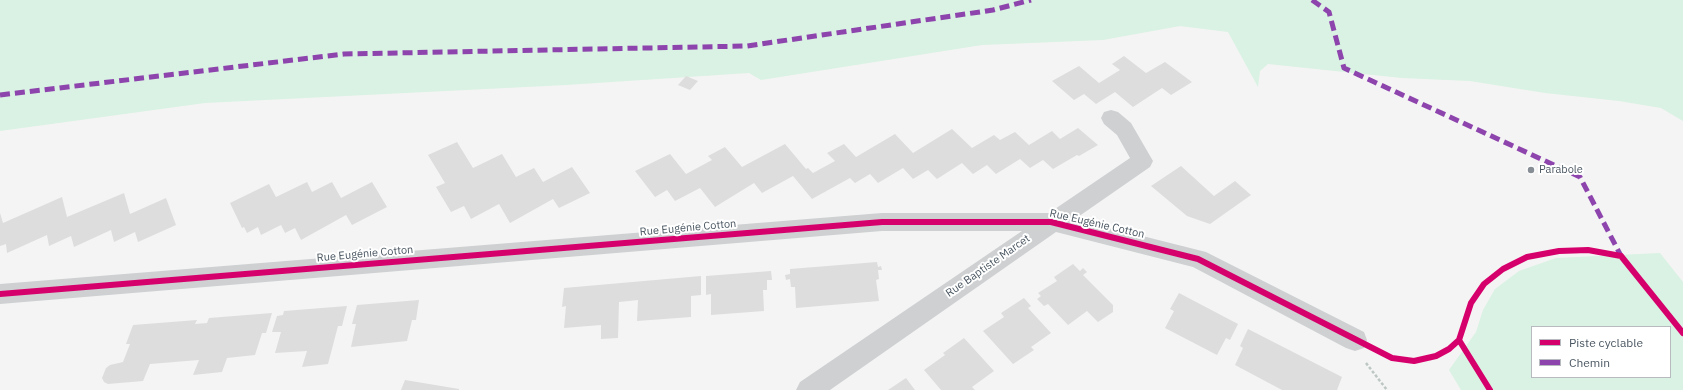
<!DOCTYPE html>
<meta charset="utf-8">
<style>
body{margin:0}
#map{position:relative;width:1683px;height:390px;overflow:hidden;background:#f4f4f4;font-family:"IBM Plex Sans",sans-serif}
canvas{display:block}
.legend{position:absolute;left:1531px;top:326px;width:140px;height:52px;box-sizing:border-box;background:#fff;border:1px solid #b7bbc0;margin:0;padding:5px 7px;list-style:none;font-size:12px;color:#4a5661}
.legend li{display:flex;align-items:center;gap:8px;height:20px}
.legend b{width:20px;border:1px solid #b7bbc0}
</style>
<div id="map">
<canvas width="1683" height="390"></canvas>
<ul class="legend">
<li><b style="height:5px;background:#d6006c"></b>Piste cyclable</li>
<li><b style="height:5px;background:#8e44ad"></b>Chemin</li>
</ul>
</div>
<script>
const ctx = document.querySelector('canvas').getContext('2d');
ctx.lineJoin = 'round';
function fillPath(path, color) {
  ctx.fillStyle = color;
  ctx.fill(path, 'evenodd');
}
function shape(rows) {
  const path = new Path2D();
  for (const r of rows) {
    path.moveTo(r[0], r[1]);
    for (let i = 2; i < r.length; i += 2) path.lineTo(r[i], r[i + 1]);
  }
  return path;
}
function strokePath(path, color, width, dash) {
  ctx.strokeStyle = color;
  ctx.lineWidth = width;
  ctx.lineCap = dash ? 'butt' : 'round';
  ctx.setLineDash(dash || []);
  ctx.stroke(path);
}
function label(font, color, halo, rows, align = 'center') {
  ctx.font = font + ' "IBM Plex Sans",sans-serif';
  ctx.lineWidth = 4;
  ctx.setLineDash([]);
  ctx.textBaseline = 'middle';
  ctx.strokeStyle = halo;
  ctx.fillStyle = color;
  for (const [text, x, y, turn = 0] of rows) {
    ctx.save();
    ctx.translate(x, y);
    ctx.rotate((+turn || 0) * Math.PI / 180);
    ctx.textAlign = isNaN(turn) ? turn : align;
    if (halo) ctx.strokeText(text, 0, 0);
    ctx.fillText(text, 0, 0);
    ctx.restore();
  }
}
const green = shape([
 [0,0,1683,0,1683,121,1661,108,1619,101,1545,93,1470,81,1402,78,1268,64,1260,71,1258,87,1228,32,1180,26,1103,40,982,45,761,80,749,73,566,85,205,103,0,131],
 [1660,253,1683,282,1683,390,1461,390,1449,370,1476,332,1483,310,1495,289,1519,271,1556,258],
 [1532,327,1670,327,1670,377,1532,377]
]);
const building = shape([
 [1124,56,1146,73,1165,62,1192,82,1171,95,1162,88,1133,107,1115,92,1096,104,1084,94,1074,100,1052,81,1079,66,1099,83,1120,70,1112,64],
 [686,76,698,81,690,90,678,85],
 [1078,128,1098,145,1079,156,1077,155,1053,169,1043,160,1030,168,1020,159,996,174,987,165,973,174,962,163,937,179,928,170,913,179,903,168,878,183,870,174,855,183,850,178,812,199,793,176,762,193,754,183,715,207,700,188,675,201,667,190,655,197,635,171,670,154,686,174,712,160,708,156,725,147,742,167,785,144,806,169,808,168,813,173,835,161,827,153,844,144,856,157,895,134,913,153,952,129,972,148,994,135,1000,140,1015,132,1029,145,1052,131,1060,139],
 [457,142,473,168,502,154,516,177,534,168,543,182,572,167,590,193,559,208,553,199,510,223,499,204,471,219,464,206,451,212,436,187,445,183,428,155],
 [1181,166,1214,196,1235,181,1251,195,1210,224,1187,216,1151,186],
 [307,182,312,192,332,182,341,198,372,182,387,207,352,225,346,215,301,240,295,228,285,233,281,225,261,235,258,227,247,233,244,227,242,228,230,203,269,184,276,197],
 [124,193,130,214,166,198,176,225,138,242,135,232,114,242,111,230,74,247,71,236,49,246,47,235,7,253,6,244,0,246,0,213,3,223,62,197,67,217],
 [877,262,878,267,881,266,882,270,878,270,879,279,876,280,879,301,796,308,795,287,791,287,790,279,786,280,785,275,790,274,790,269],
 [1073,264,1080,271,1083,268,1087,272,1083,275,1113,305,1113,312,1098,322,1087,311,1068,325,1048,304,1044,306,1037,299,1041,296,1038,293,1057,281,1054,277],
 [771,271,772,280,767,280,767,290,763,290,764,311,711,315,711,294,706,295,706,276],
 [701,276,701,295,691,296,691,317,637,321,638,300,629,301,619,302,618,338,601,339,601,325,564,328,566,306,562,307,564,288],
 [1179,293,1238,324,1230,340,1226,338,1217,355,1165,328,1174,311,1170,309],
 [1024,298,1031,306,1028,308,1051,333,1031,347,1034,350,1013,364,983,331,1004,317,1001,313],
 [419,300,416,320,412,320,407,341,351,347,356,324,352,324,357,305],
 [347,306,342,326,338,326,328,364,302,367,307,351,275,353,281,332,272,332,277,316,283,315,284,311],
 [272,313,266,333,262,333,255,355,227,358,222,372,193,375,199,360,150,364,143,381,108,384,104,382,102,378,106,368,110,365,123,362,130,344,126,344,133,325,197,320,195,324,207,323,209,318],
 [1248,329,1342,377,1337,390,1282,390,1235,365,1243,348,1240,346],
 [964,338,994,371,972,387,975,390,941,390,924,370,945,355,943,353],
 [906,378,915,390,888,390],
 [405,380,459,389,459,390,401,390]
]);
const path = shape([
 [1621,256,1683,333],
 [1459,340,1490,390],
 [1366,363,1387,390]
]);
const minor = shape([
 [1111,110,1118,112,1131,123,1153,161,1150,167,1075,219,1206,252,1364,332,1367,340,1364,348,1355,351,1346,348,1193,267,1056,232,830,390,796,390,800,382,1022,231,882,231,0,304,0,284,882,213,1049,213,1130,158,1117,135,1104,124,1101,118,1104,112,1111,110]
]);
const quiet = shape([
 [1312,0,1329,12,1344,68,1580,177,1621,256],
 [0,95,344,54,747,46,993,10,1031,0]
]);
const cycleway = shape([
 [0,294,882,222,1051,222,1198,259,1392,358,1414,361,1436,356,1449,349,1459,340,1471,303,1484,284,1503,269,1527,257,1559,251,1588,250,1621,256,1683,333],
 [1459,340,1490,390]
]);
const markers = [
 [1531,170,4,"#868d94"]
];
const poiNames = [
 ["Parabole",1539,170]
];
const streetNames = [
 ["Rue Eugénie Cotton",1097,224,13],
 ["Rue Eugénie Cotton",688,228,-5],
 ["Rue Eugénie Cotton",365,254,-5],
 ["Rue Baptiste Marcet",988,266,-35]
];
fillPath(green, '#d9f2e3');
fillPath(building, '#ddddde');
strokePath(path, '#bcc7c4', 2.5, [3, 2]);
fillPath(minor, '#ced0d2');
strokePath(quiet, '#8e44ad', 5, [10, 5]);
strokePath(cycleway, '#d6006c', 6);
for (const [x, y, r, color] of markers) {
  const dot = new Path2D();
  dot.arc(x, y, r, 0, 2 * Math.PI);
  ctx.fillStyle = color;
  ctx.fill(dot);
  strokePath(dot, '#fff', 1.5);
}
label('11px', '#4a5661', '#fff', poiNames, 'left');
label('11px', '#4a5661', '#fff', streetNames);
</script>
